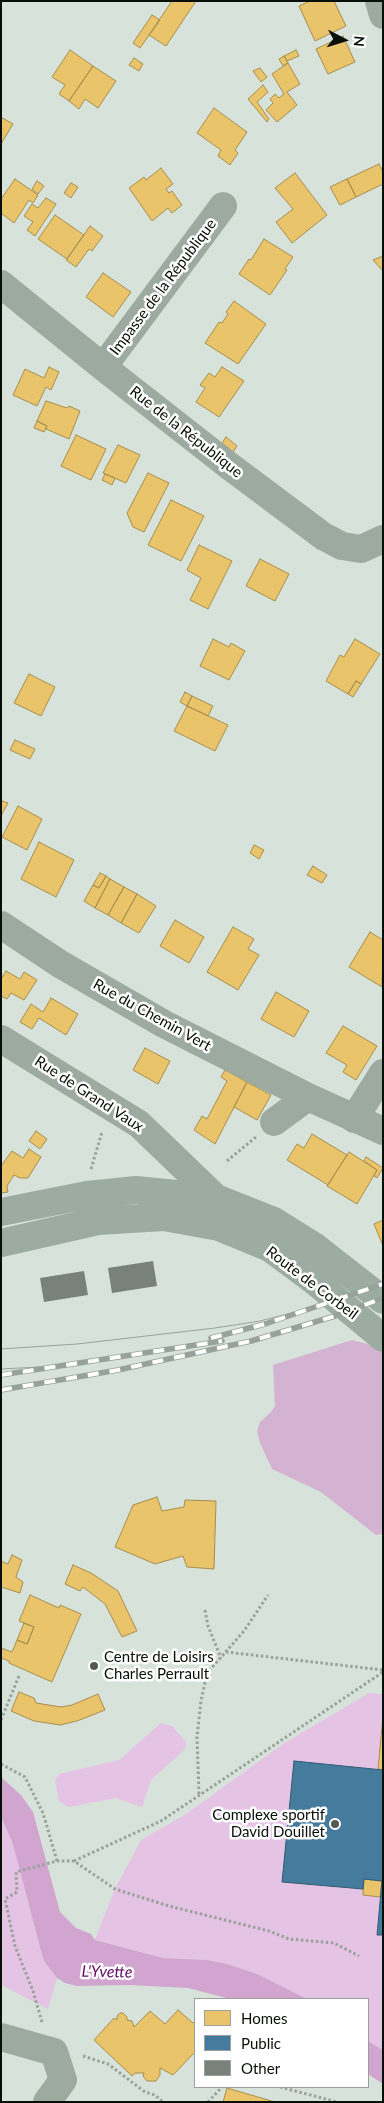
<!DOCTYPE html>
<meta charset="utf-8">
<style>
body{margin:0}
#map{position:relative;width:384px;height:2103px;overflow:hidden;background:#d7e3da;font-family:Lato,sans-serif}
canvas{display:block}
.frame{position:absolute;inset:0;border:2px solid #080f09;pointer-events:none}
.legend{position:absolute;left:194px;top:1998px;width:175px;height:90px;box-sizing:border-box;background:#fff;border:1px solid #9c9f9d;margin:0;padding:6px 9px;list-style:none;font-size:15px;color:#080f09}
.legend li{display:flex;align-items:center;gap:10px;height:25px}
.legend b{width:25px;border:1px solid #9c9f9d}
.north{position:absolute;left:319px;top:15px;width:50px;height:50px;-webkit-text-stroke:4px #fff;paint-order:stroke;rotate:95deg;font-size:14px;font-weight:700;line-height:20px;text-align:center;color:#080f09}
.north::after{content:'';display:block;margin:auto;width:18px;height:22px;background:#080f09;clip-path:polygon(50% 0,100% 100%,50% 72%,0 100%)}
</style>
<div id="map">
<canvas width="384" height="2103"></canvas>
<div class="frame"></div>
<ul class="legend">
<li><b style="height:14px;background:#e9c46a"></b>Homes</li>
<li><b style="height:14px;background:#457b9d"></b>Public</li>
<li><b style="height:14px;background:#78817a"></b>Other</li>
</ul>
<div class="north">N</div>
</div>
<script>
const ctx = document.querySelector('canvas').getContext('2d');
ctx.lineJoin = 'round';
function fillPath(path, color) {
  ctx.fillStyle = color;
  ctx.fill(path, 'evenodd');
}
function shape(rows) {
  const path = new Path2D();
  for (const r of rows) {
    path.moveTo(r[0], r[1]);
    for (let i = 2; i < r.length; i += 2) path.lineTo(r[i], r[i + 1]);
  }
  return path;
}
function strokePath(path, color, width, dash) {
  ctx.strokeStyle = color;
  ctx.lineWidth = width;
  ctx.lineCap = dash ? 'butt' : 'round';
  ctx.setLineDash(dash || []);
  ctx.stroke(path);
}
function label(font, color, halo, rows, align = 'center') {
  ctx.font = font + ' Lato,sans-serif';
  ctx.lineWidth = 5;
  ctx.setLineDash([]);
  ctx.textBaseline = 'middle';
  ctx.strokeStyle = halo;
  ctx.fillStyle = color;
  for (const [text, x, y, turn = 0] of rows) {
    ctx.save();
    ctx.translate(x, y);
    ctx.rotate((+turn || 0) * Math.PI / 180);
    ctx.textAlign = isNaN(turn) ? turn : align;
    if (halo) ctx.strokeText(text, 0, 0);
    ctx.fillText(text, 0, 0);
    ctx.restore();
  }
}
const green = shape([
 [369,1693,383,1694,383,2050,368,2041,368,1999,307,1999,257,1974,227,1964,207,1960,163,1958,95,1940,115,1889,141,1840,183,1816,283,1744],
 [161,1723,172,1726,186,1742,186,1746,184,1750,151,1780,142,1807,116,1798,68,1807,59,1801,55,1781,59,1774,119,1760],
 [1,1817,13,1844,41,1951,44,1961,57,1978,48,2009,1,1985]
]);
const forest = shape([
 [352,1340,375,1346,383,1353,383,1534,376,1535,321,1492,272,1469,260,1443,257,1431,260,1422,271,1412,275,1406,273,1365]
]);
const water = shape([
 [1,1777,21,1795,33,1812,60,1912,76,1928,91,1934,95,1940,163,1958,207,1960,227,1964,257,1974,307,1999,230,1999,188,1988,129,1985,77,1986,65,1983,57,1978,44,1961,41,1951,13,1844,1,1817],
 [368,2041,383,2050,383,2084,368,2074]
]);
const homes = shape([
 [172,1,196,1,166,46,149,35,172,1],
 [310,1,334,1,346,26,315,41,299,6,310,1],
 [152,15,160,20,140,48,133,43,152,15],
 [343,36,355,62,328,74,316,49,343,36],
 [70,50,93,66,69,101,59,94,65,85,52,77,70,50],
 [296,50,299,56,287,61,284,56,296,50],
 [284,56,288,63,283,66,279,59,284,56],
 [134,58,143,64,139,71,129,65,134,58],
 [288,63,300,84,287,92,297,105,277,122,266,110,273,103,270,99,275,94,279,98,284,94,272,74,288,63],
 [93,66,116,81,98,108,85,99,79,109,69,101,93,66],
 [260,68,267,77,261,82,253,71,260,68],
 [263,85,268,92,257,102,269,119,267,122,248,99,263,85],
 [214,108,247,132,235,150,238,153,230,165,218,156,221,150,197,133,214,108],
 [1,117,13,124,1,144,1,117],
 [379,164,383,172,383,184,356,197,347,179,379,164],
 [161,168,173,184,166,189,169,193,172,191,182,205,172,213,168,208,152,221,129,188,144,177,146,180,161,168],
 [295,173,327,215,292,243,276,222,293,209,275,188,295,173],
 [15,179,38,195,33,203,29,200,14,223,1,213,1,199,15,179],
 [347,179,356,197,340,205,330,187,347,179],
 [37,181,44,186,38,194,32,189,37,181],
 [71,183,78,187,71,198,64,193,71,183],
 [46,198,56,204,35,236,27,230,33,222,24,216,32,204,38,208,46,198],
 [55,215,84,235,67,259,38,239,55,215],
 [90,226,103,236,92,251,89,249,76,267,66,260,90,226],
 [264,239,293,257,285,269,287,270,270,295,239,274,249,259,251,260,264,239],
 [383,256,383,271,373,260,383,256],
 [103,273,131,292,113,317,86,297,103,273],
 [234,301,266,324,238,364,205,343,219,322,222,323,228,314,226,312,234,301],
 [49,367,59,372,51,390,46,387,37,406,13,395,25,369,44,378,49,367],
 [222,367,244,381,219,417,196,402,205,388,200,385,209,373,215,377,222,367],
 [46,401,67,408,69,406,80,411,69,439,46,429,47,426,37,421,46,401],
 [37,421,47,426,44,432,34,428,37,421],
 [76,435,106,449,91,480,61,466,76,435],
 [226,437,237,446,233,452,222,443,226,437],
 [118,445,140,455,126,483,103,473,118,445],
 [148,473,169,483,144,532,133,527,127,513,148,473],
 [105,474,115,478,112,485,102,480,105,474],
 [171,500,204,516,181,561,148,545,171,500],
 [199,545,232,561,208,609,190,600,201,578,187,570,199,545],
 [260,559,289,574,275,601,246,586,260,559],
 [213,639,229,647,231,643,245,651,229,680,200,666,213,639],
 [355,639,380,654,361,684,356,681,348,694,326,681,340,655,344,657,355,639],
 [29,674,55,687,41,716,14,703,29,674],
 [356,681,361,684,353,697,348,694,356,681],
 [185,692,192,696,187,706,180,702,185,692],
 [192,696,213,706,208,716,187,706,192,696],
 [187,706,228,725,215,751,174,731,187,706],
 [15,740,35,749,30,759,10,750,15,740],
 [2,801,8,803,1,816,1,803,2,801],
 [18,806,42,819,27,850,2,837,18,806],
 [39,842,74,860,56,897,21,879,39,842],
 [254,845,264,850,259,859,250,853,254,845],
 [313,866,327,875,322,883,307,875,313,866],
 [100,873,106,876,99,888,93,885,100,873],
 [106,876,110,879,95,908,84,901,93,885,99,888,106,876],
 [110,879,124,887,108,915,95,908,110,879],
 [124,887,137,894,121,923,108,915,124,887],
 [137,894,156,906,139,933,121,923,137,894],
 [175,920,204,937,189,963,160,946,175,920],
 [233,927,254,939,248,949,259,955,238,990,207,972,233,927],
 [370,932,383,940,382,987,349,967,370,932],
 [6,971,20,979,24,972,37,980,24,1000,11,993,7,999,1,996,1,979,6,971],
 [276,992,309,1011,294,1037,261,1019,276,992],
 [51,998,78,1014,66,1035,39,1018,32,1029,20,1022,31,1004,43,1012,51,998],
 [343,1026,377,1046,356,1080,343,1072,347,1065,326,1053,343,1026],
 [145,1048,170,1061,158,1084,133,1070,145,1048],
 [225,1070,247,1082,215,1144,194,1130,202,1116,207,1119,227,1081,221,1077,225,1070],
 [247,1082,271,1095,257,1120,234,1107,247,1082],
 [36,1131,47,1139,40,1149,29,1141,36,1131],
 [312,1134,347,1155,328,1185,287,1160,297,1144,304,1148,312,1134],
 [29,1149,41,1157,28,1178,20,1178,14,1175,7,1186,8,1192,1,1193,1,1166,12,1151,23,1158,29,1149],
 [349,1152,377,1170,357,1204,327,1186,349,1152],
 [366,1157,383,1168,377,1178,374,1176,377,1170,364,1161,366,1157],
 [383,1220,383,1246,374,1224,383,1220],
 [157,1497,162,1511,184,1507,185,1500,216,1501,214,1569,187,1567,183,1556,155,1564,115,1547,133,1505,157,1497],
 [12,1555,22,1560,16,1577,23,1582,20,1593,1,1587,1,1561,8,1564,12,1555],
 [73,1565,91,1573,118,1591,137,1631,122,1637,105,1604,83,1587,80,1591,65,1584,73,1565],
 [30,1595,59,1608,60,1605,81,1614,52,1682,9,1663,9,1661,1,1658,1,1648,12,1652,17,1640,27,1644,34,1627,19,1621,30,1595],
 [24,1623,34,1627,27,1644,17,1640,24,1623],
 [19,1692,34,1698,36,1703,61,1707,72,1705,98,1694,105,1710,77,1721,60,1725,34,1721,11,1711,19,1692],
 [383,1717,383,1770,378,1769,383,1717],
 [364,1879,382,1881,380,1897,363,1895,364,1879],
 [178,2010,193,2023,195,2021,195,2052,173,2075,160,2068,160,2075,156,2081,147,2081,143,2076,144,2073,135,2073,132,2076,94,2040,114,2018,117,2020,117,2016,120,2013,123,2013,127,2017,127,2020,132,2021,134,2027,150,2011,165,2024,178,2010],
 [227,2088,275,2102,223,2102,227,2088]
]);
const public = shape([
 [294,1761,383,1770,383,1935,377,1935,382,1881,364,1879,363,1889,282,1882,294,1761]
]);
const building = shape([
 [153,1261,157,1286,112,1293,108,1268],
 [84,1271,88,1295,44,1302,40,1278]
]);
const path = shape([
 [227,1161,256,1137],
 [91,1169,102,1132],
 [205,1610,208,1626,221,1658],
 [226,1652,383,1670],
 [1,1720,19,1676],
 [1,1764,25,1777,43,1813,57,1861],
 [199,1794,197,1737,201,1701,207,1673,244,1631,268,1595],
 [74,1861,161,1821,383,1672],
 [42,2022,33,1991,15,1946,5,1899,17,1892,16,1872,57,1861,74,1861,115,1889,169,1906,269,1931,289,1939,334,1943,359,1956],
 [83,2056,108,2064,145,2092,155,2095,163,2102],
 [280,2087,337,2102],
 [208,2102,222,2087]
]);
const minor = shape([
 [379,1,383,15],
 [1,284,103,367,228,465,323,536,342,546,361,549,383,539],
 [103,367,223,206],
 [1,925,60,964,164,1024,308,1097,383,1131],
 [1,1039,139,1124,216,1198],
 [354,1119,383,1073],
 [274,1122,308,1097],
 [1,2037,54,2052,63,2080,47,2102]
]);
const major = shape([
 [1,1212,87,1195,136,1190,216,1198,274,1221,314,1246,383,1300],
 [1,1243,98,1221,164,1217,219,1227,270,1248,313,1280,383,1338]
]);
const tram = shape([
 [1,1349,77,1344,215,1328,260,1321,323,1305],
 [1,1369,78,1365]
]);
const rail = shape([
 [211,1338,265,1324,383,1284],
 [1,1375,222,1341],
 [1,1390,118,1370,251,1341,335,1316,383,1298]
]);
const markers = [
 [94,1666,5,"#505952"],
 [335,1824,5,"#505952"]
];
const streetNames = [
 ["Impasse de la République",163,287,-53],
 ["Rue de la République",186,432,38],
 ["Rue du Chemin Vert",152,1015,29],
 ["Rue de Grand Vaux",89,1094,33],
 ["Route de Corbeil",312,1283,37]
];
const poiNames = [
 ["Centre de Loisirs",104,1657],
 ["Charles Perrault",104,1674],
 ["Complexe sportif",325,1815,"right"],
 ["David Douillet",325,1832,"right"]
];
const waterNames = [
 ["L'Yvette",107,1972,1]
];
fillPath(green, '#e5c3e4');
fillPath(forest, '#d3b2d2');
fillPath(water, '#d1a5d0');
fillPath(homes, '#e9c46a');
strokePath(homes, '#a68e4d', 1);
fillPath(public, '#457b9d');
strokePath(public, '#335b71', 1);
fillPath(building, '#78817a');
strokePath(path, '#98a29a', 3, [2.5, 2.5]);
strokePath(minor, '#9daaa0', 28);
strokePath(major, '#9caca0', 28);
strokePath(tram, '#97a29a', 1);
strokePath(rail, '#97a29a', 5.5);
strokePath(rail, '#fff', 4, [11]);
for (const [x, y, r, color] of markers) {
  const dot = new Path2D();
  dot.arc(x, y, r, 0, 2 * Math.PI);
  ctx.fillStyle = color;
  ctx.fill(dot);
  strokePath(dot, '#fff', 2);
}
label('15px', '#080f09', '#fff', streetNames);
label('15px', '#080f09', '#fff', poiNames, 'left');
label('italic 16px', '#610c61', '#fff', waterNames);
</script>
